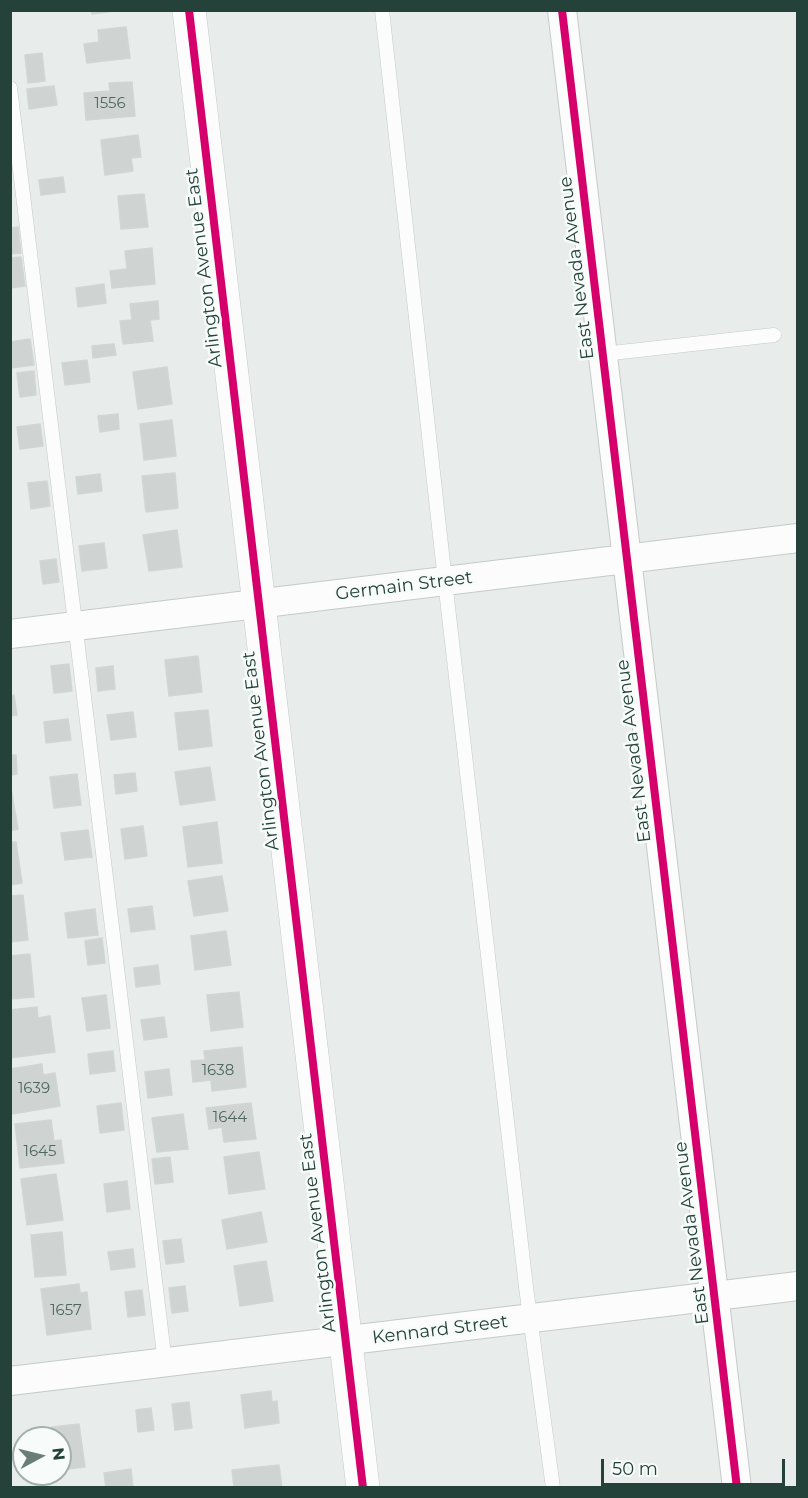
<!DOCTYPE html>
<style>
body{margin:0}
#map{position:relative;width:808px;height:1498px;overflow:hidden;background:#e8edeb;font-family:Montserrat,sans-serif}
canvas{display:block}
.frame{position:absolute;inset:0;border:12px solid #24423a;pointer-events:none}
.north{position:absolute;left:12px;top:1426px;width:60px;height:60px;box-sizing:border-box;background:#f7fbf9;border:2px solid #a3b1ad;border-radius:50%;rotate:83deg;font-size:16px;font-weight:700;line-height:24px;text-align:center;color:#24423a}
.north::after{content:'';display:block;margin:auto;width:21px;height:27px;background:#697e78;clip-path:polygon(50% 0,100% 100%,50% 72%,0 100%)}
.scale{position:absolute;left:601px;top:1459px;width:184px;height:27px;box-sizing:border-box;border:3px solid #24423a;border-top:0;padding-left:8px;font-size:18px;line-height:21px;white-space:nowrap;color:#24423a;-webkit-text-stroke:4px #f7fbf9;paint-order:stroke}
</style>
<div id="map">
<canvas width="808" height="1498"></canvas>
<div class="frame"></div>
<div class="north">N</div>
<div class="scale">50 m</div>
</div>
<script>
const ctx = document.querySelector('canvas').getContext('2d');
ctx.lineJoin = 'round';
function fillPath(path, color) {
  ctx.fillStyle = color;
  ctx.fill(path, 'evenodd');
}
function shape(rows) {
  const path = new Path2D();
  for (const r of rows) {
    path.moveTo(r[0], r[1]);
    for (let i = 2; i < r.length; i += 2) path.lineTo(r[i], r[i + 1]);
  }
  return path;
}
function strokePath(path, color, width, dash) {
  ctx.strokeStyle = color;
  ctx.lineWidth = width;
  ctx.lineCap = dash ? 'butt' : 'round';
  ctx.setLineDash(dash || []);
  ctx.stroke(path);
}
function label(font, color, halo, rows, align = 'center') {
  ctx.font = font + ' Montserrat,sans-serif';
  ctx.lineWidth = 5;
  ctx.setLineDash([]);
  ctx.textBaseline = 'middle';
  ctx.strokeStyle = halo;
  ctx.fillStyle = color;
  for (const [text, x, y, turn = 0] of rows) {
    ctx.save();
    ctx.translate(x, y);
    ctx.rotate((+turn || 0) * Math.PI / 180);
    ctx.textAlign = isNaN(turn) ? turn : align;
    if (halo) ctx.strokeText(text, 0, 0);
    ctx.fillText(text, 0, 0);
    ctx.restore();
  }
}
const building = shape([
 [91,10,122,10,92,14,91,10],
 [126,27,130,58,87,63,84,44,99,42,98,30,126,27],
 [42,53,45,81,28,83,25,55,42,53],
 [132,82,135,116,86,120,84,93,110,91,109,83,132,82],
 [54,86,57,105,29,109,27,89,54,86],
 [138,135,141,157,131,158,133,171,105,175,101,140,138,135],
 [63,177,65,192,41,195,39,180,63,177],
 [144,194,148,227,121,229,118,196,144,194],
 [18,227,21,253,10,254,10,228,18,227],
 [152,248,155,284,112,288,110,271,127,269,125,251,152,248],
 [21,257,25,286,10,288,10,258,21,257],
 [104,284,106,303,78,307,76,288,104,284],
 [158,301,159,319,150,320,153,341,123,344,120,321,132,320,130,304,158,301],
 [30,339,34,365,10,368,10,342,30,339],
 [114,344,116,355,93,358,92,346,114,344],
 [87,360,90,382,65,385,62,363,87,360],
 [167,367,172,404,138,409,133,372,167,367],
 [34,371,36,395,20,397,17,373,34,371],
 [118,414,119,429,100,432,98,416,118,414],
 [172,420,176,456,144,460,140,424,172,420],
 [40,424,43,446,20,449,17,427,40,424],
 [175,473,178,508,146,512,142,476,175,473],
 [100,474,102,491,78,494,76,477,100,474],
 [47,481,50,506,31,509,28,483,47,481],
 [177,530,182,567,149,571,143,535,177,530],
 [104,543,107,568,82,571,79,546,104,543],
 [56,559,59,582,43,584,40,561,56,559],
 [198,656,202,692,169,696,165,660,198,656],
 [69,664,72,691,54,693,51,666,69,664],
 [113,666,115,689,98,691,96,668,113,666],
 [14,695,17,715,10,716,10,696,14,695],
 [208,710,212,746,179,750,175,713,208,710],
 [133,712,136,737,111,740,107,715,133,712],
 [68,719,71,740,46,743,44,722,68,719],
 [10,755,16,755,17,774,10,775,10,755],
 [210,767,215,800,180,805,175,772,210,767],
 [135,773,137,791,116,794,114,775,135,773],
 [77,774,81,805,54,808,50,777,77,774],
 [10,783,18,829,10,831,10,783],
 [217,822,222,863,188,867,183,827,217,822],
 [143,826,147,856,125,859,121,829,143,826],
 [88,830,92,857,65,860,61,833,88,830],
 [10,842,16,842,22,883,10,885,10,842],
 [222,876,228,911,194,916,188,881,222,876],
 [23,895,28,940,10,942,10,896,23,895],
 [152,906,155,929,131,932,128,909,152,906],
 [95,909,98,935,68,938,65,913,95,909],
 [226,931,231,965,195,970,191,936,226,931],
 [102,938,105,963,88,965,85,941,102,938],
 [30,954,34,997,10,999,10,956,30,954],
 [158,965,160,984,136,987,134,968,158,965],
 [239,992,243,1027,211,1031,207,995,239,992],
 [106,995,110,1028,87,1031,82,998,106,995],
 [37,1007,38,1018,50,1016,55,1052,10,1058,10,1010,37,1007],
 [164,1017,167,1037,144,1040,141,1020,164,1017],
 [242,1047,246,1087,212,1091,211,1080,193,1082,191,1061,205,1060,204,1051,242,1047],
 [113,1051,115,1071,90,1074,88,1054,113,1051],
 [42,1064,43,1075,55,1073,60,1106,12,1114,10,1069,42,1064],
 [169,1069,172,1095,148,1098,145,1072,169,1069],
 [121,1103,124,1130,100,1133,97,1106,121,1103],
 [251,1103,256,1139,224,1142,222,1127,209,1129,206,1108,251,1103],
 [183,1114,188,1149,157,1152,152,1118,183,1114],
 [51,1120,54,1141,61,1140,64,1163,20,1168,15,1124,51,1120],
 [259,1152,265,1189,229,1194,224,1157,259,1152],
 [170,1157,173,1182,155,1184,152,1159,170,1157],
 [56,1174,63,1220,27,1225,21,1179,56,1174],
 [127,1181,130,1209,107,1212,104,1184,127,1181],
 [261,1212,267,1242,227,1249,222,1220,261,1212],
 [62,1232,66,1275,35,1277,31,1235,62,1232],
 [181,1239,184,1262,166,1264,163,1241,181,1239],
 [133,1249,135,1267,111,1270,108,1252,133,1249],
 [266,1261,273,1301,240,1306,234,1266,266,1261],
 [79,1284,80,1293,87,1292,91,1329,47,1335,41,1289,79,1284],
 [185,1286,188,1311,172,1313,169,1288,185,1286],
 [142,1290,145,1315,128,1317,125,1292,142,1290],
 [271,1391,272,1402,277,1401,279,1423,245,1428,241,1395,271,1391],
 [189,1402,192,1428,175,1430,172,1404,189,1402],
 [151,1408,154,1430,138,1432,136,1410,151,1408],
 [79,1424,85,1467,60,1470,60,1438,53,1438,52,1427,79,1424],
 [279,1465,282,1488,234,1488,232,1470,279,1465],
 [131,1469,133,1488,106,1488,104,1473,131,1469]
]);
const service = shape([
 [382,10,445,581,526,1287,553,1488],
 [10,88,165,1363],
 [603,354,774,335]
]);
const minor = shape([
 [562,10,737,1488],
 [10,634,798,538],
 [10,1381,798,1286]
]);
const tertiary = shape([
 [189,10,363,1488]
]);
const cycleway = shape([
 [189,10,363,1488],
 [562,10,737,1488]
]);
const numberNames = [
 ["1556",110,104],
 ["1638",218,1071],
 ["1639",34,1089],
 ["1644",230,1118],
 ["1645",40,1152],
 ["1657",66,1311]
];
const streetNames = [
 ["Arlington Avenue East",204,268,-97],
 ["East Nevada Avenue",577,268,-97],
 ["Germain Street",404,586,-7],
 ["Arlington Avenue East",261,751,-97],
 ["East Nevada Avenue",634,751,-97],
 ["Arlington Avenue East",318,1233,-97],
 ["East Nevada Avenue",692,1233,-97],
 ["Kennard Street",440,1330,-7]
];
fillPath(building, '#cfd4d2');
strokePath(building, '#d1d6d4', 1.5);
strokePath(service, '#c5cac8', 15);
strokePath(minor, '#c5cac8', 30);
strokePath(tertiary, '#c5cac8', 34);
strokePath(service, '#fcfcfc', 14);
strokePath(minor, '#fcfcfc', 28);
strokePath(tertiary, '#fcfcfc', 33);
strokePath(cycleway, '#d6006c', 8);
label('15px', '#506761', null, numberNames);
label('18px', '#24423a', '#f7fbf9', streetNames);
</script>
